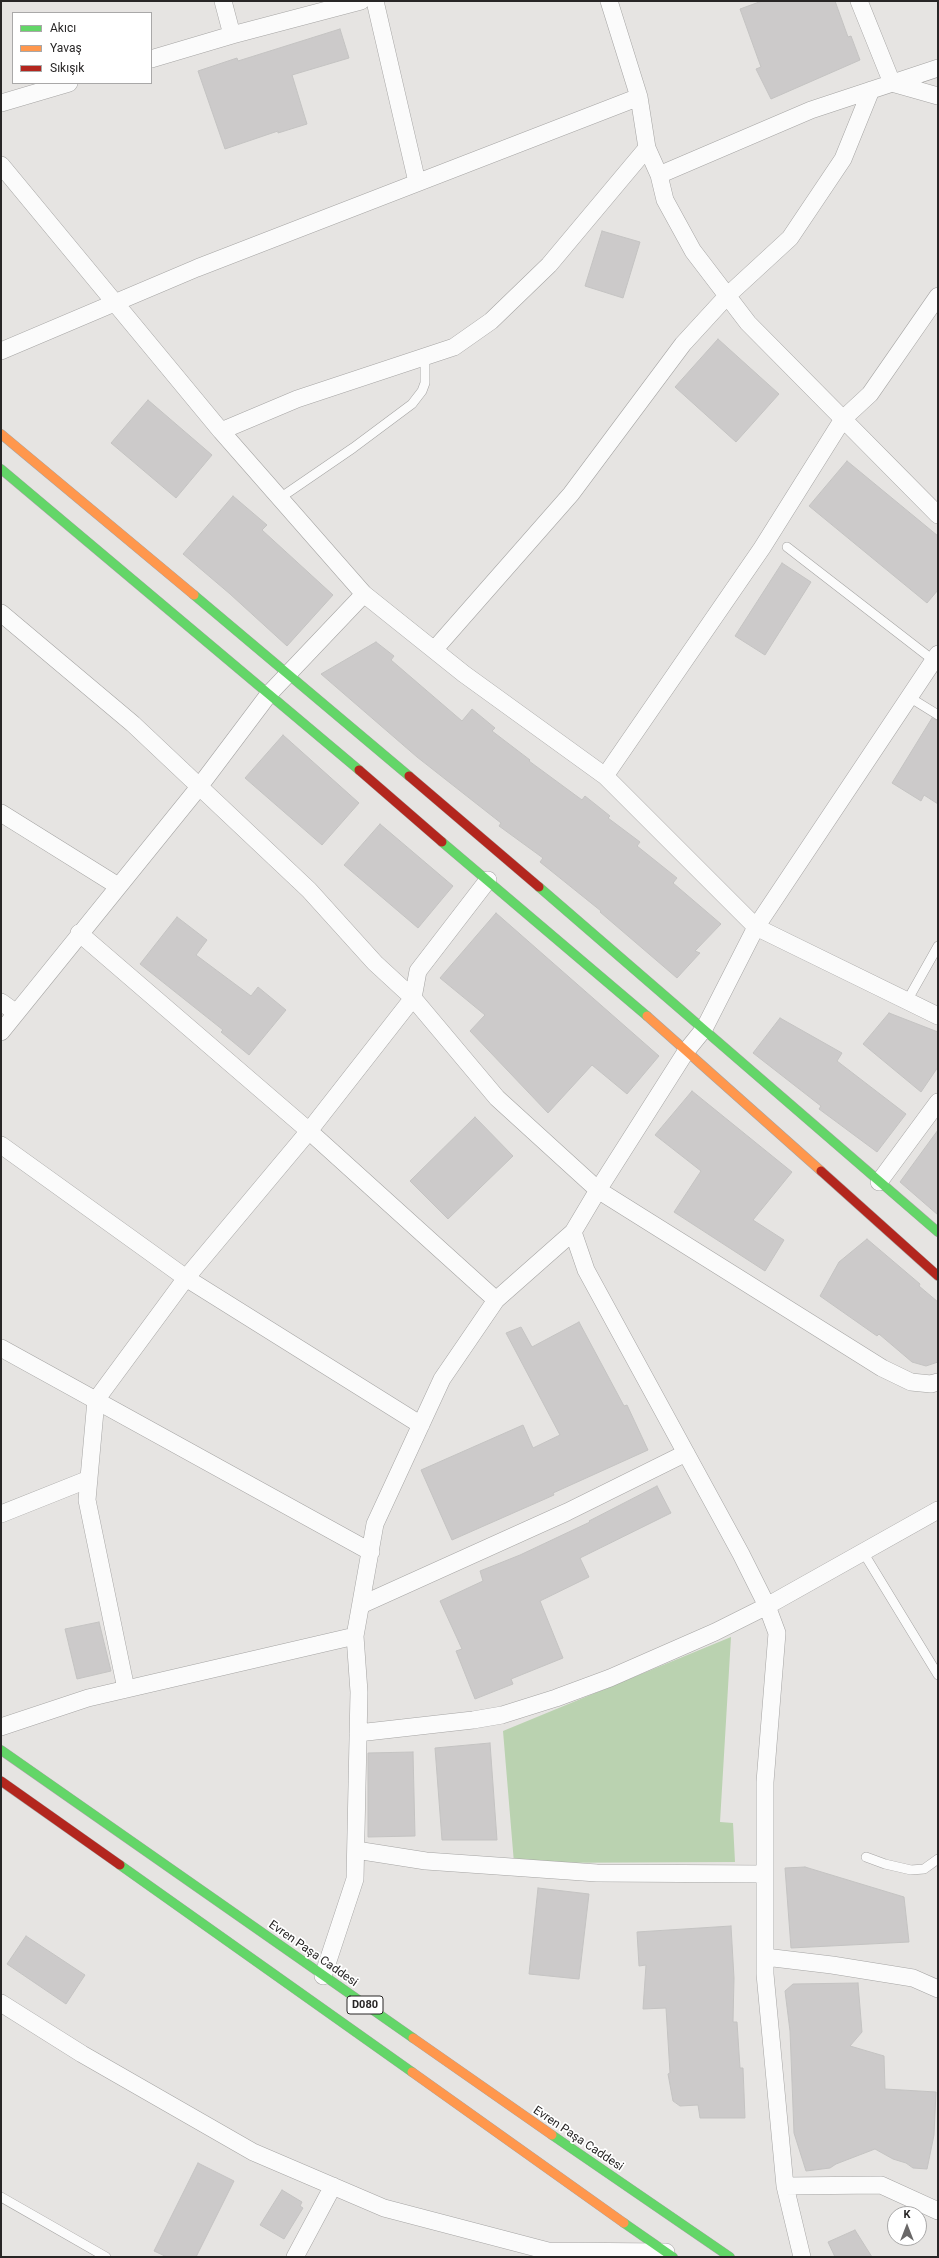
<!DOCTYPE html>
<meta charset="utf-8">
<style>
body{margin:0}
#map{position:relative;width:939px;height:2258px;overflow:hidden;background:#e6e4e2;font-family:Roboto,sans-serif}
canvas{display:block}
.frame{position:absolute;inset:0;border:2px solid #282626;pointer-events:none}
.legend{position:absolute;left:12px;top:12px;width:140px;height:72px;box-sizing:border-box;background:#fff;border:1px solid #a9a8a8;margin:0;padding:5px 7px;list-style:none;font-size:12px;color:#282626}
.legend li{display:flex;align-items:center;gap:8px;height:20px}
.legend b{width:20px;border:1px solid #a9a8a8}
.north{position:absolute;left:887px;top:2206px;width:40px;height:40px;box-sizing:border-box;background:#fff;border:1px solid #a9a8a8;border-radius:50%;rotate:0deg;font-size:11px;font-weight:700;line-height:16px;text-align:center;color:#282626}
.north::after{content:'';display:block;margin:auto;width:14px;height:18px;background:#6a6868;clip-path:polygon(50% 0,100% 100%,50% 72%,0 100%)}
</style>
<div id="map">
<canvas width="939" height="2258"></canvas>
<div class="frame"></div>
<ul class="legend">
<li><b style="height:5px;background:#63d668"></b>Akıcı</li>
<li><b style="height:5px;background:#ff974d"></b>Yavaş</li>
<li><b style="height:5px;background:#b3261e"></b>Sıkışık</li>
</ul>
<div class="north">K</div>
</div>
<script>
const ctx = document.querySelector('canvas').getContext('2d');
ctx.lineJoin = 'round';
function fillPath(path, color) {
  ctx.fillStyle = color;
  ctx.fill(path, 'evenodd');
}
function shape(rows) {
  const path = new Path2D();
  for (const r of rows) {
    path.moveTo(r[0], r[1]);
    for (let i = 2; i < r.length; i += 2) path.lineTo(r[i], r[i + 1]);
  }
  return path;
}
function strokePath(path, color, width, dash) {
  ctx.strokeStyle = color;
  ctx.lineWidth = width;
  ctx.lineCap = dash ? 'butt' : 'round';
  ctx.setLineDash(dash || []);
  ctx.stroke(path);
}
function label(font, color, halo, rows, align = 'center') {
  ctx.font = font + ' Roboto,sans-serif';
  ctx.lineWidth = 3.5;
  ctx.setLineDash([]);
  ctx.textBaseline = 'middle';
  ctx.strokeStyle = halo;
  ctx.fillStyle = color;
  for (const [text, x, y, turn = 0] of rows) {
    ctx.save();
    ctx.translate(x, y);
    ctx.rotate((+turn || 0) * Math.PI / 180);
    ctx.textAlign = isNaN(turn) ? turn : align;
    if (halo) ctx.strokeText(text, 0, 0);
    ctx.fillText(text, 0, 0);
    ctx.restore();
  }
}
const green = shape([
 [731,1637,720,1822,733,1823,735,1862,514,1863,503,1731]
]);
const building = shape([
 [762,1,835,1,848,37,851,36,860,60,771,99,756,69,761,67,740,9,762,1],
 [340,29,349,58,292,75,307,124,278,133,278,131,225,149,198,71,237,58,238,61,340,29],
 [602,231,640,242,623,298,585,286,602,231],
 [718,339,779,394,736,442,675,387,718,339],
 [148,400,212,455,176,498,111,443,148,400],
 [847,461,938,536,938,590,927,603,809,506,847,461],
 [233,496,267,525,262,530,333,595,287,646,230,594,183,554,233,496],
 [782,563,811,582,765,655,735,636,782,563],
 [376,642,394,656,391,660,462,721,472,709,495,728,492,731,530,760,529,761,582,800,585,796,610,816,608,818,640,842,637,846,677,878,673,883,721,924,695,951,700,953,677,978,600,912,601,911,540,862,543,858,499,826,501,823,417,757,321,674,376,642],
 [932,718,938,721,938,804,924,795,921,801,892,783,932,718],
 [283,735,359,803,322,845,245,778,283,735],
 [380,824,453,886,418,928,344,865,380,824],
 [496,913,659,1056,627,1094,592,1065,548,1113,470,1031,485,1015,440,978,496,913],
 [177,917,207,940,196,955,251,996,258,987,286,1010,249,1055,221,1032,223,1030,140,964,177,917],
 [889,1013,938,1032,938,1067,921,1092,863,1044,889,1013],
 [780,1018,842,1053,837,1061,906,1114,877,1152,819,1109,821,1106,753,1053,780,1018],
 [692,1091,792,1172,753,1220,784,1240,765,1271,674,1212,701,1171,655,1135,692,1091],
 [475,1117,513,1156,448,1219,410,1181,475,1117],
 [938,1130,938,1215,900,1182,938,1130],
 [867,1239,920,1284,919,1286,938,1302,938,1362,926,1366,912,1362,879,1334,877,1336,820,1296,839,1262,867,1239],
 [579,1322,624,1406,627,1405,648,1450,553,1493,554,1495,452,1540,421,1470,523,1425,533,1448,560,1435,506,1333,521,1327,532,1347,579,1322],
 [657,1486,671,1513,580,1558,589,1577,540,1601,563,1658,511,1679,513,1684,475,1699,456,1651,462,1649,440,1601,483,1581,480,1571,520,1555,590,1522,589,1521,657,1486],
 [99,1622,111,1671,77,1679,65,1629,99,1622],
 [490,1743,497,1840,442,1840,435,1748,490,1743],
 [413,1752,415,1836,368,1837,368,1753,413,1752],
 [805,1867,904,1897,909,1942,791,1948,785,1868,805,1867],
 [538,1888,589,1894,579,1979,529,1974,538,1888],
 [731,1926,734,1978,733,2022,737,2022,740,2068,743,2068,745,2118,700,2118,698,2105,680,2106,673,2101,668,2074,670,2073,666,2008,643,2009,646,1965,639,1966,637,1932,731,1926],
 [26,1936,85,1975,66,2004,7,1964,26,1936],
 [858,1983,862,2032,850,2046,884,2056,885,2089,936,2092,934,2135,927,2169,913,2168,906,2163,893,2159,875,2149,836,2164,830,2168,806,2171,794,2133,790,2031,785,1991,793,1984,858,1983],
 [198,2163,234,2181,196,2257,167,2257,154,2251,198,2163],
 [282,2190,302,2202,300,2206,303,2208,284,2239,260,2225,282,2190],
 [855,2230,872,2257,835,2257,828,2242,855,2230]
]);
const lane = shape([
 [280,498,353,448,412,404,422,391,425,383,425,365,423,357],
 [787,547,933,660],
 [909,697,938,715],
 [907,1001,938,946],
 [863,1552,938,1675],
 [866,1857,885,1864,911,1870,924,1869,938,1859],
 [1,2197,106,2257]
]);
const street = shape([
 [223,1,232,35],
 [375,1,417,182],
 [609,1,639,97,647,148,659,175,665,200,693,251,748,323,938,515],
 [859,1,892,83,938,96],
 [151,59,232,35,361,1],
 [1,103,69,83],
 [1,165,221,431,364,594,464,674,605,776,756,927,938,1016],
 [659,175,811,110,938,68],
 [1,351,197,268,639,97],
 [221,431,297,399,454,347,491,321,549,265,647,148],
 [1,613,133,724,309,890,375,963,413,998,497,1098,598,1190,573,1232,586,1270,741,1554,767,1606,777,1633,765,1782,765,1974,785,2186,802,2257],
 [434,650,571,494,683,344,727,296,790,238,843,159,871,90],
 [938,654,756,927,704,1029,687,1050,598,1190,882,1368,911,1382,931,1384,938,1382],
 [605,776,762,548,843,419,870,394,938,296],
 [1,813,118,886],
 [79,933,309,1131,496,1300],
 [1,1002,15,1012],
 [1,1032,199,787,269,694,364,594],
 [1,1145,186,1278,421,1425],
 [879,1182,938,1102],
 [1,1348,371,1552],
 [1,1514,89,1479],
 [361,1605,567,1512,686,1453],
 [126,1689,87,1500,96,1400,186,1278,309,1131,413,998,418,971,488,880],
 [1,1727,88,1698,355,1636],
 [358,1733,473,1720,502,1715,556,1698,610,1678,715,1632,767,1606,938,1510],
 [356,1850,426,1861,597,1873,765,1874],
 [765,1957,832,1965,913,1978,938,1989],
 [323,1976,355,1879,359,1692,355,1636,375,1524,442,1379,496,1300,573,1232],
 [1,2003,82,2054,253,2152,384,2208,548,2251,666,2252],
 [785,2186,881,2185,938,2211],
 [295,2257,333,2186]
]);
const fast = shape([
 [1,469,359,770],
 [194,595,409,776],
 [442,842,647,1016],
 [539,887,938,1232],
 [1,1750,413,2038],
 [120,1865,412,2072],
 [552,2135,730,2257],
 [624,2223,673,2257]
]);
const slow = shape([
 [1,434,194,595],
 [647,1016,821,1171],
 [413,2038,552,2135],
 [412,2072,624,2223]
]);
const jam = shape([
 [359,770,442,842],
 [409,776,539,887],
 [821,1171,938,1276],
 [1,1781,120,1865]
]);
const shields = [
 [365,2005,36]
];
const shieldNames = [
 ["D080",365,2005]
];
const streetNames = [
 ["Evren Paşa Caddesi",313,1954,35],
 ["Evren Paşa Caddesi",578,2139,34]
];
fillPath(green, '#bad2b0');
fillPath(building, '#cccaca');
strokePath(building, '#c4c3c2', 1);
strokePath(lane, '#a5a4a3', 10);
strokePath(street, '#a5a4a3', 18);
strokePath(fast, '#a5a4a3', 10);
strokePath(slow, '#a5a4a3', 10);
strokePath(jam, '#a5a4a3', 10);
strokePath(lane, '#fbfbfb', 9);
strokePath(street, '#fbfbfb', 17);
strokePath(fast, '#63d668', 9);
strokePath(slow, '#ff974d', 9);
strokePath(jam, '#b3261e', 9);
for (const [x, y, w] of shields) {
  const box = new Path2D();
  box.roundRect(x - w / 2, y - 9, w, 18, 3);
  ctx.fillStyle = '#fff';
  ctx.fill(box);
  strokePath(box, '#282626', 1);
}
label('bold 11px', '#282626', null, shieldNames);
label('12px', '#282626', '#fff', streetNames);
</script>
